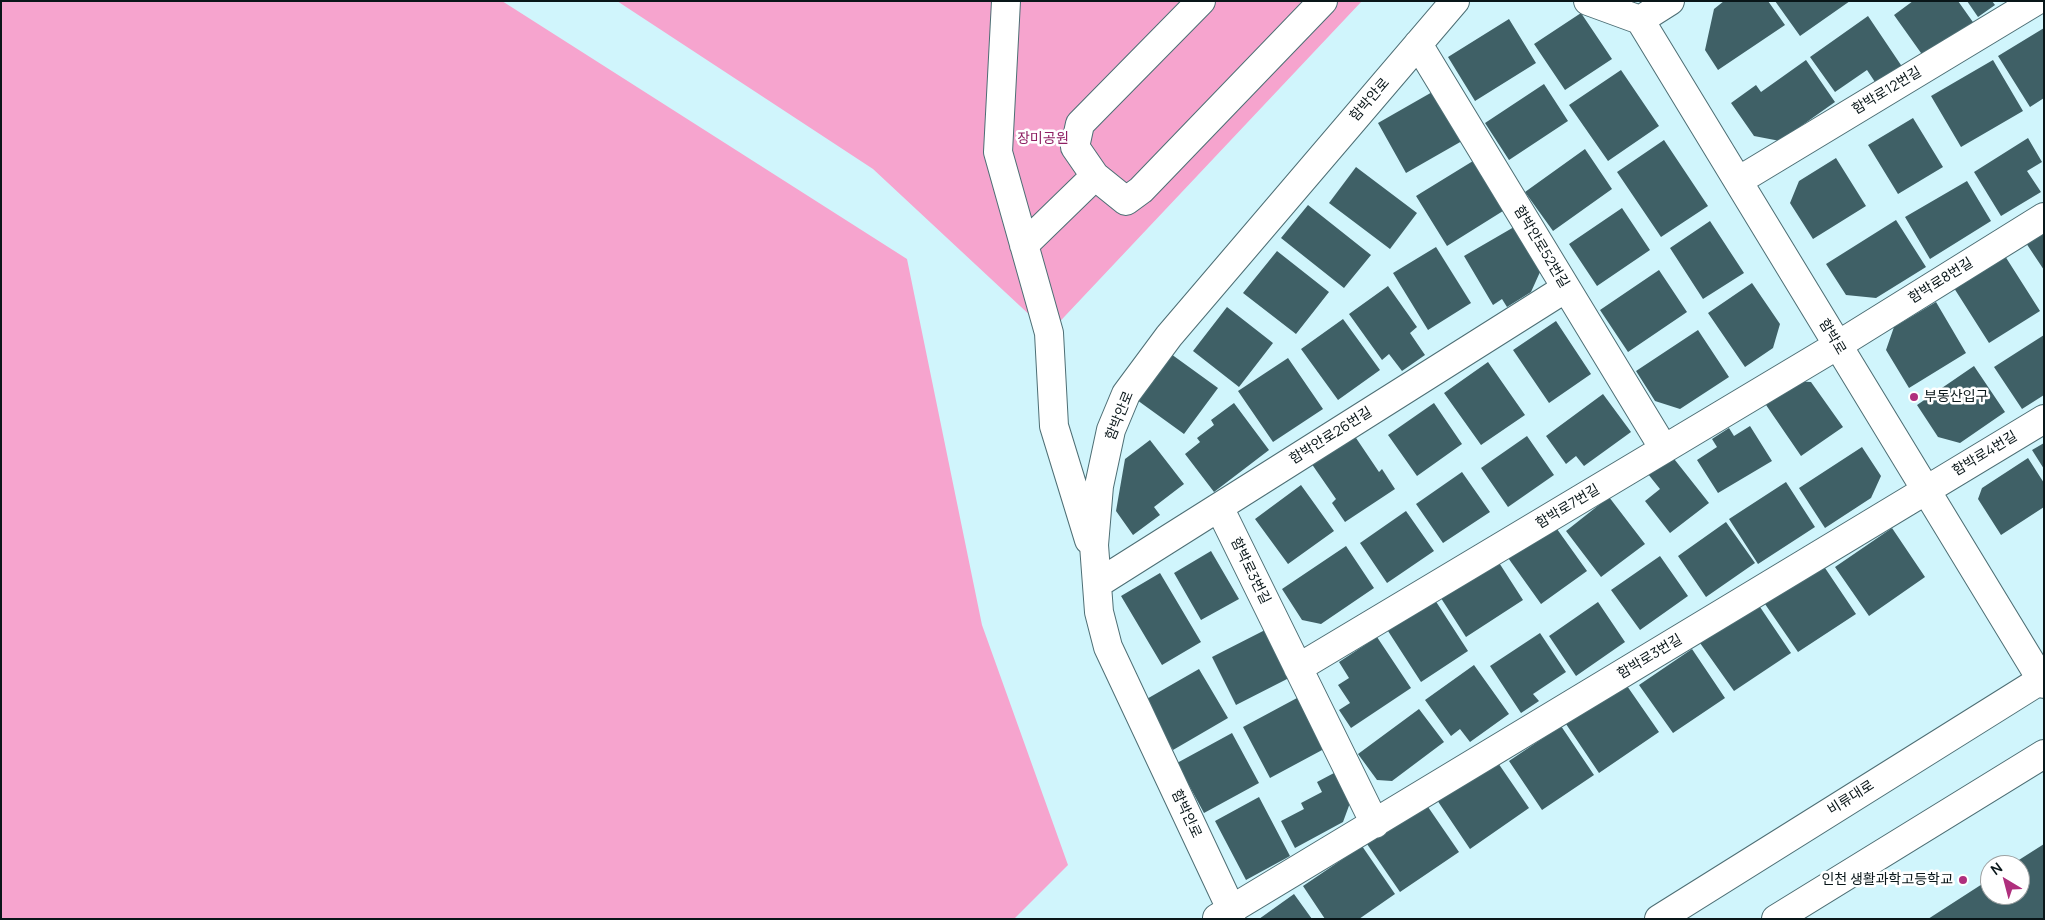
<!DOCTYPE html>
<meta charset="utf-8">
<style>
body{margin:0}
#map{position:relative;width:2045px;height:920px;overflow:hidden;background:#d0f5fc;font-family:Manrope,sans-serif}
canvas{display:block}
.frame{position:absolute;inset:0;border:2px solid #091619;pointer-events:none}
.north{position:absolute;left:1980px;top:855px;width:50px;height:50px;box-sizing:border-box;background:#fff;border:1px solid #9da2a3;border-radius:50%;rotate:323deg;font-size:14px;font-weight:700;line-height:20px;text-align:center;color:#091619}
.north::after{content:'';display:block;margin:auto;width:18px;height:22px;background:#af2f7d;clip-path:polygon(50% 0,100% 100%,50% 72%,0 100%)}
</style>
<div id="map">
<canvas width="2045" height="920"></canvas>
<div class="frame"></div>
<div class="north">N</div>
</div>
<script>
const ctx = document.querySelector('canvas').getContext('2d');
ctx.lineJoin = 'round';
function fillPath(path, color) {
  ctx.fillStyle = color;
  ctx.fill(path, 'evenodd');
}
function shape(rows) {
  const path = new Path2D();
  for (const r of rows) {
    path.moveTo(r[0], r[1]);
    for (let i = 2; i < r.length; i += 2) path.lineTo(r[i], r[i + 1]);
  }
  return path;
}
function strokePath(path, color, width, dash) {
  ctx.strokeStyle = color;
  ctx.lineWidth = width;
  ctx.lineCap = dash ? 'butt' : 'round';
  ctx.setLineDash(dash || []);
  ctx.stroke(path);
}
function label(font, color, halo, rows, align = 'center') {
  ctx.font = font + ' Manrope,"Noto Sans KR",sans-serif';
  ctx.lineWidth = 5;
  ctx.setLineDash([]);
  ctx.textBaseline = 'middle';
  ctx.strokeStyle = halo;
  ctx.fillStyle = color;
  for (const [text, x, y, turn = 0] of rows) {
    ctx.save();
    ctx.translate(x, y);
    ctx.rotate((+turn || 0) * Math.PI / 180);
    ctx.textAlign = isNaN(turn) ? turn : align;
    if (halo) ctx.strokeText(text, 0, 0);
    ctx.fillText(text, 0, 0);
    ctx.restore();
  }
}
const green = shape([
 [1,1,502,1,907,259,982,625,1068,865,1014,919,1,919],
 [617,1,1362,1,1049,333,873,169]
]);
const building = shape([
 [1724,1,1768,1,1785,25,1718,70,1705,50,1714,9],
 [1775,1,1850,1,1800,36],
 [1913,1,1958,1,1975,25,1926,60,1894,15],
 [1967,1,1992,1,1995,5,1978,17],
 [1581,13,1612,59,1565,90,1534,44],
 [1868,16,1905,71,1879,88,1867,70,1835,92,1810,57],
 [1509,19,1536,63,1475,101,1448,57],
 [2044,28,2044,98,2030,107,1998,56],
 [1806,60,1835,102,1780,141,1754,136,1731,103,1756,85,1761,92],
 [1993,60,2023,111,1961,147,1931,96],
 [1621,70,1659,126,1608,161,1569,105],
 [1544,84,1568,121,1509,160,1485,123],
 [1434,91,1462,141,1406,173,1378,123],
 [1913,118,1943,167,1898,194,1868,145],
 [2028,138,2042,162,2027,171,2041,192,2001,216,1974,172],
 [1664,140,1708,206,1661,237,1617,172],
 [1585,149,1612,189,1553,231,1525,192],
 [1836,158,1866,206,1813,239,1790,203,1799,181],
 [1473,161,1503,211,1447,246,1416,196],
 [1356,167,1417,213,1390,249,1329,203],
 [1967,181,1991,221,1930,259,1905,217],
 [1308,205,1371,255,1344,288,1281,238],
 [1622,208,1650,250,1597,286,1569,244],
 [1896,220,1926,267,1876,298,1846,295,1826,264],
 [1710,221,1744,273,1703,299,1670,248],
 [1514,227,1540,272,1531,292,1507,307,1502,299,1493,305,1464,256],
 [2044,231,2044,270,2026,243],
 [1436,247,1471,303,1428,330,1393,273],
 [1277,251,1329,292,1296,334,1243,293],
 [2005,256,2040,311,1989,343,1954,288],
 [1659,270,1687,312,1628,352,1600,310],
 [1752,283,1780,324,1773,348,1745,367,1708,313],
 [1388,286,1417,327,1410,333,1425,355,1402,371,1389,354,1382,360,1349,314],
 [1936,302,1966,353,1909,388,1886,350,1894,327],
 [1227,307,1273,343,1239,387,1193,351],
 [1343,319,1380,370,1338,400,1301,349],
 [1556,321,1591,374,1549,403,1513,350],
 [1698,330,1729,377,1680,409,1655,401,1636,371],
 [2044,335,2044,395,2022,409,1994,367],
 [1171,354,1218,388,1184,434,1137,400],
 [1288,358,1323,409,1273,442,1238,391],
 [1488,362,1525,415,1481,445,1444,393],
 [1974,366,2005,412,1960,443,1938,437,1917,405],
 [1793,381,1811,382,1843,427,1801,456,1764,402],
 [1603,394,1631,432,1584,466,1576,456,1566,464,1546,436],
 [1234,403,1269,450,1214,492,1185,454,1200,442,1197,438,1214,425,1211,420],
 [1434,403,1462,444,1417,476,1388,435],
 [1750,426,1772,461,1718,493,1697,460,1717,447,1712,439,1729,428,1734,436],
 [1352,432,1379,472,1382,469,1395,489,1345,522,1332,503,1336,499,1309,460],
 [1527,436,1554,475,1508,507,1481,468],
 [1150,440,1184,484,1154,507,1160,515,1133,535,1116,511,1125,459],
 [2044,443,2044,469,2032,450],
 [1862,447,1881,476,1871,498,1825,528,1799,488],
 [1671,455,1709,503,1670,533,1645,501,1660,489,1648,474],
 [2028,458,2044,483,2044,507,2001,535,1978,499,1982,488],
 [1462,472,1490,512,1443,543,1416,504],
 [1786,482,1815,527,1758,564,1729,519],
 [1301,485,1334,531,1288,564,1255,519],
 [1609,497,1645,544,1601,577,1566,531],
 [1406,511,1434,551,1387,583,1360,543],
 [1552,522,1587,571,1541,604,1506,555],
 [1726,522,1755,563,1706,597,1678,556],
 [1892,528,1925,577,1869,616,1835,567],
 [1346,546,1374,588,1321,624,1302,620,1282,589],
 [1211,551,1239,599,1201,620,1174,573],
 [1660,556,1688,596,1640,630,1611,590],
 [1496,558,1523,600,1466,637,1439,595],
 [1823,565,1856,614,1798,652,1765,604],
 [1160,573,1201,642,1162,665,1121,596],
 [1435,600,1468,651,1421,682,1388,631],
 [1598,602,1625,642,1576,676,1549,636],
 [1758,604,1791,653,1734,691,1700,643],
 [1265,630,1289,678,1236,705,1212,657],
 [1540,633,1566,672,1533,694,1539,701,1521,713,1490,666],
 [1377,637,1411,688,1351,728,1339,710,1350,703,1338,685,1349,678,1339,662],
 [1692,649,1725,698,1673,733,1639,685],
 [1474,665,1509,714,1470,742,1460,729,1451,736,1425,700],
 [1199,669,1228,718,1173,750,1145,700],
 [1625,683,1659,732,1599,773,1566,724],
 [1297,698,1324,749,1270,778,1243,727],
 [1419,709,1444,742,1392,781,1377,780,1358,754],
 [1561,726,1594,775,1542,810,1509,761],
 [1232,733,1259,783,1204,813,1177,763],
 [1496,760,1529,808,1470,849,1437,800],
 [1334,773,1350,803,1343,822,1295,848,1281,821,1304,809,1301,803,1322,792,1317,782],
 [1259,797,1290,856,1246,880,1215,821],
 [1426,804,1459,852,1400,892,1367,844],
 [2044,844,2044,919,1928,919,1990,879,1990,895,2020,895,2020,865,2011,865],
 [1362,846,1395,894,1359,919,1325,919,1303,886],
 [1294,894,1312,919,1259,919]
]);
const minor = shape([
 [1006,1,998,152,1049,333,1054,426,1089,540],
 [1201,1,1080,124,1075,147,1095,176,1126,201,1141,190,1323,1],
 [1588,1,1640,20],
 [1640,20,2044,684],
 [1640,20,1670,1],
 [1418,44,1664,449],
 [1738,181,2036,1],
 [1024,245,1095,176],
 [1219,507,1375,824],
 [1097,584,1566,288],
 [1298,668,1838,345,2044,217],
 [1217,918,2044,419],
 [1231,919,1232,911,1108,647,1099,612,1094,545,1099,486,1111,430,1126,394,1169,336,1455,1]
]);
const major = shape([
 [1659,919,2044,678],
 [1776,919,2044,754]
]);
const markers = [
 [1914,397,5,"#af2f7d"],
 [1963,880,5,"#af2f7d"]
];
const streetNames = [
 ["함박로12번길",1887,91,-31],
 ["함박안로",1370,100,-49],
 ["함박안로52번길",1541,247,59],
 ["함박로8번길",1941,281,-32],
 ["함박로",1832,337,59],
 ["함박안로",1120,416,-68],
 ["함박안로26번길",1331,436,-32],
 ["함박로4번길",1985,454,-31],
 ["함박로7번길",1568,507,-31],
 ["함박로3번길",1250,571,64],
 ["함박로3번길",1650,657,-31],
 ["비류대로",1851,798,-32],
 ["함박안로",1186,814,65]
];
const parkNames = [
 ["장미공원",1043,139]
];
const poiNames = [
 ["부동산입구",1924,397],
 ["인천 생활과학고등학교",1953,880,"right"]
];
fillPath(green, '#f6a4ce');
fillPath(building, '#3f6066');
strokePath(minor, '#4d6e74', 30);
strokePath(major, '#4d6e74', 30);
strokePath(minor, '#fff', 28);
strokePath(major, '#fff', 28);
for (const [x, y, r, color] of markers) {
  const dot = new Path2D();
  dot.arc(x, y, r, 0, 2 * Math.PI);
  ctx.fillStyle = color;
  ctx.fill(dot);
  strokePath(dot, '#fff', 2);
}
label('14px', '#091619', '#fff', streetNames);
label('14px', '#8e2063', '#fff', parkNames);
label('14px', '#091619', '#fff', poiNames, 'left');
</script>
